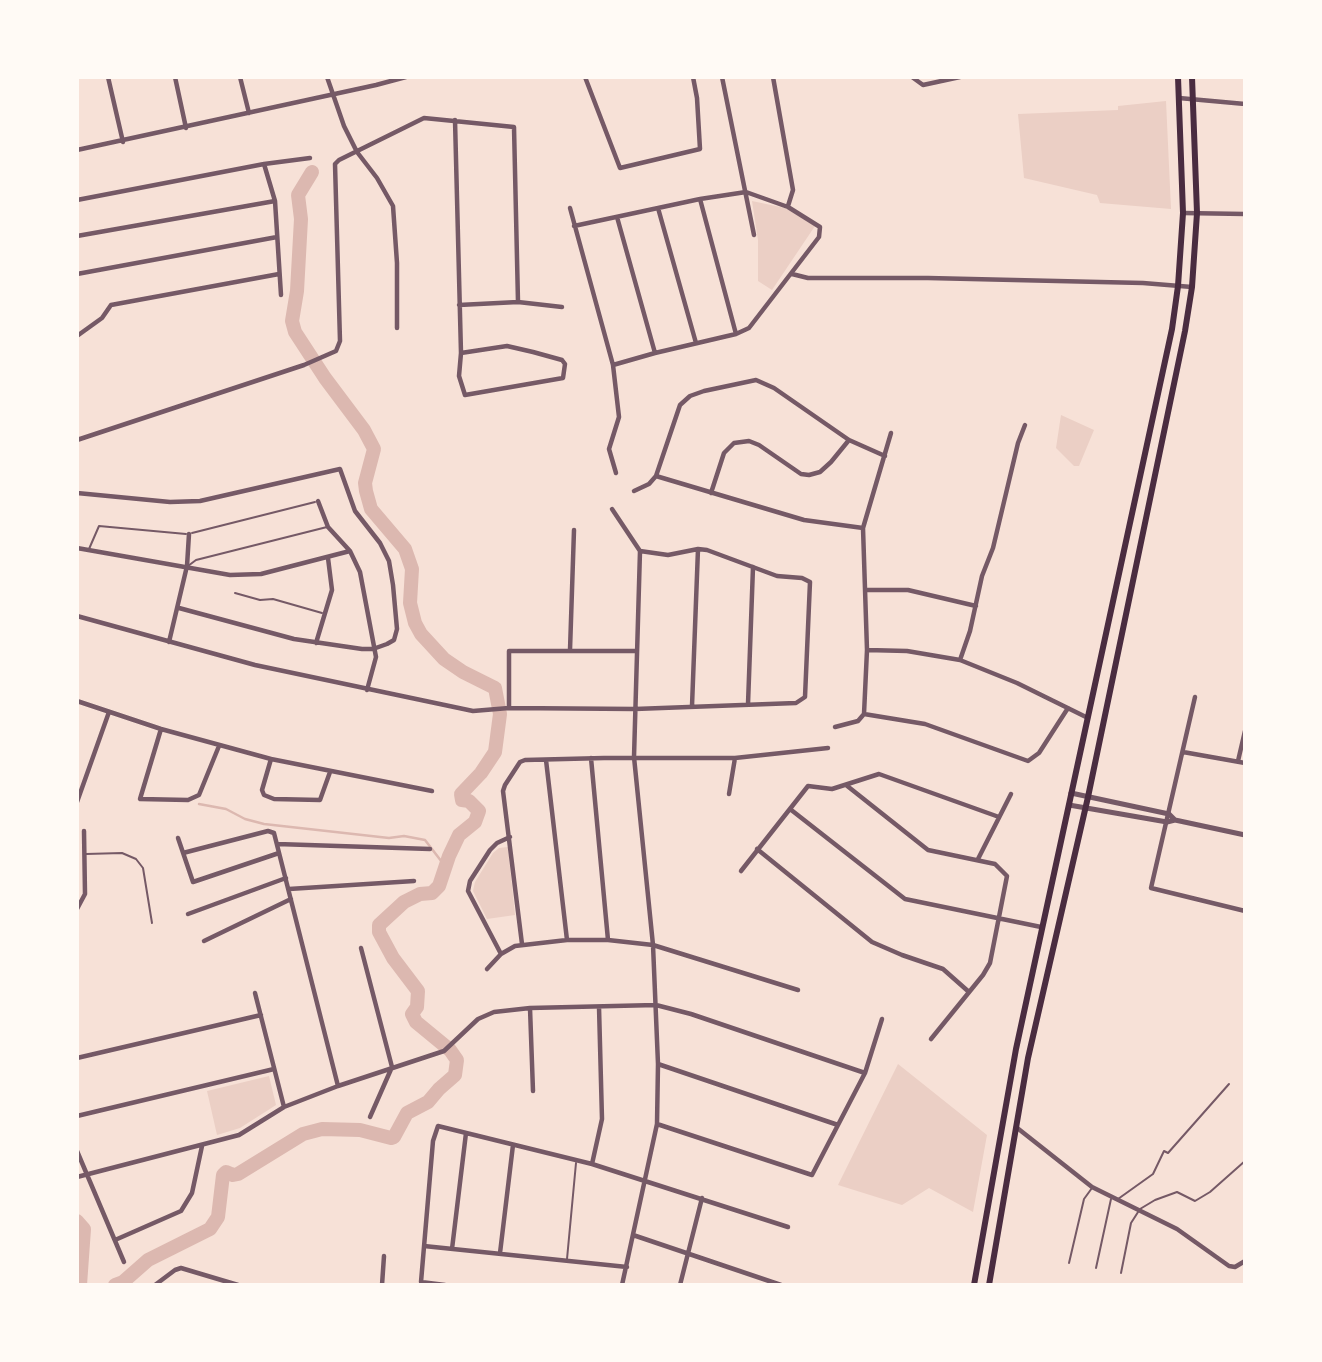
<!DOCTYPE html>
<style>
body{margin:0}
#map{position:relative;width:1322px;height:1362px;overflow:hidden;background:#f7e1d7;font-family:"Archivo Narrow",sans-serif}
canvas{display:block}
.frame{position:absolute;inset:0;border:79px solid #fffaf5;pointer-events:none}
</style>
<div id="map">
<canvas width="1322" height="1362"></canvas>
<div class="frame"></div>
</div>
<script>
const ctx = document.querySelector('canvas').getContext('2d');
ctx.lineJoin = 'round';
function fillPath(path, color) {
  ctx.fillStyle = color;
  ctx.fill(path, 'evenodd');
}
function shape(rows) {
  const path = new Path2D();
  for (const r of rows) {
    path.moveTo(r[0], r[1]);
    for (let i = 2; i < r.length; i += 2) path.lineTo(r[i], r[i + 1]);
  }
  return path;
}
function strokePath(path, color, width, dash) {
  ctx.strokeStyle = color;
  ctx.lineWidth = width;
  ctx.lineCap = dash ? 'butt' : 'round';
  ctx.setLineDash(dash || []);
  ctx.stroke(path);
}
const green = shape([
 [1166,101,1171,209,1100,203,1097,195,1024,178,1018,114,1118,110,1118,106],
 [752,201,785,208,815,226,772,290,758,281,758,240],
 [1061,415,1094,430,1079,466,1074,466,1056,448],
 [508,847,515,915,487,919,473,891,475,882,493,853,499,848],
 [898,1064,987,1135,973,1212,929,1188,902,1205,838,1185],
 [269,1076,276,1105,240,1128,217,1135,207,1091]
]);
const stream = shape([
 [199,804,226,809,245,819,264,824,389,838,404,836,425,840,445,866]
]);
const river = shape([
 [77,1221,84,1229,80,1285],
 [115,1285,123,1282,148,1260,210,1229,218,1217,223,1175,226,1172,233,1175,238,1174,303,1134,322,1129,360,1130,391,1138,394,1137,407,1113,428,1102,439,1089,455,1075,457,1060,450,1050,416,1022,412,1014,417,1007,418,991,393,958,379,932,379,925,404,902,420,894,432,893,439,886,449,856,459,835,475,822,479,811,469,801,462,800,461,794,481,773,495,752,500,714,495,688,463,672,444,659,421,634,415,623,410,603,412,569,405,549,371,509,366,491,365,483,374,449,364,430,325,378,295,332,292,321,297,291,301,219,298,195,312,172]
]);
const service = shape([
 [192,533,315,502],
 [89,549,99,526,186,534],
 [188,566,196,560,327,527],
 [235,593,260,600,273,599,322,613],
 [86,854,122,853,136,859,143,868,152,923],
 [1118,1199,1153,1174,1164,1151,1168,1153,1229,1084],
 [567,1259,576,1163],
 [1069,1263,1084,1199,1092,1188],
 [1096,1268,1111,1199],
 [1121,1273,1131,1223,1140,1209,1155,1200,1177,1192,1195,1201,1210,1192,1245,1161]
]);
const minor = shape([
 [108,77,123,142],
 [175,77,186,128],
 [240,77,249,113],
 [327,77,344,126,357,152,377,178,393,206,397,263,397,328],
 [585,77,620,168,700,149,697,98,693,77],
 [722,77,754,235],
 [773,77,793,190,788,206],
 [912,77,923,85,960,77],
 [1179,98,1245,104],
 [455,120,461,353,459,376,465,395,563,378,565,364,562,360,533,352,507,346,461,353],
 [77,150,376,85,406,77],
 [264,164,275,201,281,295],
 [700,199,736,334],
 [77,200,264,164,310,158],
 [570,208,613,365,619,417,609,449,616,473],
 [658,208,696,343],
 [1183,213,1245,214],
 [617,217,655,353],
 [574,226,700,199,746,192,788,207,820,227,819,237,749,328,736,334,655,353,613,365],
 [77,236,275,201],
 [77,274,277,237],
 [792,274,808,278,928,278,1143,283,1192,287],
 [459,305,518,302,562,307],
 [77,336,102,318,111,305,279,274],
 [77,440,304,365,336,351,340,341,335,164,339,160,424,118,514,127,518,302],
 [656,476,804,520,863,528],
 [634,491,649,484,656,476,680,405,690,396,704,391,756,380,774,388,849,440,885,456],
 [77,493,170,502,200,501,340,469,355,511,380,543,389,561,393,585,397,629,394,640,387,644,373,649,362,649,294,639,179,608],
 [711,493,724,453,734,443,749,441,759,445,801,474,809,475,820,472,831,462,849,440],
 [318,501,328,527,350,551,360,572,376,657,367,690],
 [77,548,230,575,261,574,350,551],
 [866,590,908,590,976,606],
 [77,616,255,665,473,711,509,708,635,709,796,703,805,697,810,582,802,578,777,576,707,550,698,549,668,555,640,551,612,509],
 [169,642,187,566,189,534],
 [316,643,332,590,328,558],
 [570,650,574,530],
 [867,650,907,651,960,660,1017,683,1088,718],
 [960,660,970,631,982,576,993,548,1018,443,1025,425],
 [1195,697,1151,888,1245,911],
 [77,701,161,729,271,759,432,791],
 [748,704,753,567],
 [692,706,698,549],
 [509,708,509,651,636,651],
 [864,714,925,724,1028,761,1039,753,1068,708],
 [835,727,858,721,864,714,867,650,863,528,891,433],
 [161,729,140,799,188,800,199,795,219,746],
 [1183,752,1245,763],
 [591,758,608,940],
 [271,759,262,790,264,795,274,799,320,800,330,772],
 [546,760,567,940],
 [1238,761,1245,731],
 [846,785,928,850,995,864,1007,876,990,963,983,975,931,1039],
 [729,794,735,758],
 [77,802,109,712],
 [790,809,905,899,1041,927],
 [178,838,193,882,279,853],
 [277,844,430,849],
 [757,849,872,942,902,955,943,969,969,992],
 [183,853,268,831,274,833,338,1086],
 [978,859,1011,794],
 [741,871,808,786,832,789,879,774,999,817],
 [289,889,414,881],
 [77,909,85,894,84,831],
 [188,914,286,878],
 [204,941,291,899],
 [522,944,503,791,505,785,520,762,525,760,604,758,735,758,828,748],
 [361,948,392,1067,370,1117],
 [501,954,468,891,470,881,490,850,497,843,510,837],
 [487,969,501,954,515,946,567,940,608,940,653,945,798,990],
 [255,993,284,1107],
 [530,1008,533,1091],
 [77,1058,261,1015],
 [658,1064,838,1125],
 [77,1116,274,1069],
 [657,1124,812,1175,865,1073,882,1019],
 [1016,1127,1092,1187,1177,1229,1229,1266,1235,1267,1245,1261],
 [77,1151,124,1262],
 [592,1164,602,1119,599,1007],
 [77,1177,239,1135,284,1107,338,1086,444,1051,478,1019,494,1012,530,1008,656,1005,691,1014,865,1073],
 [633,1235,781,1285],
 [115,1240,181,1211,192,1193,202,1146],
 [424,1246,627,1267],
 [452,1249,466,1133],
 [500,1253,513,1145],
 [155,1285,175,1270,181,1268,238,1285],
 [382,1285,384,1256],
 [445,1285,421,1282,433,1141,438,1126,592,1164,788,1227],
 [622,1285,657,1124,658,1064,653,945,634,757,640,551],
 [680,1285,702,1198]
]);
const tertiary = shape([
 [1071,793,1169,814,1175,820,1245,835],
 [1069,805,1167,822,1175,820]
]);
const primary = shape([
 [974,1285,1016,1049,1172,329,1178,286,1183,213,1178,77],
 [989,1285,1028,1058,1088,797,1185,331,1192,287,1197,213,1192,77]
]);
fillPath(green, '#ebcfc5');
strokePath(stream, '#dcb8b0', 2.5);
strokePath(river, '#dcb8b0', 14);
strokePath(service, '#755966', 2);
strokePath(minor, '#755966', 4.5);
strokePath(tertiary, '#755966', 5);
strokePath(primary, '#4a2c40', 6);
</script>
